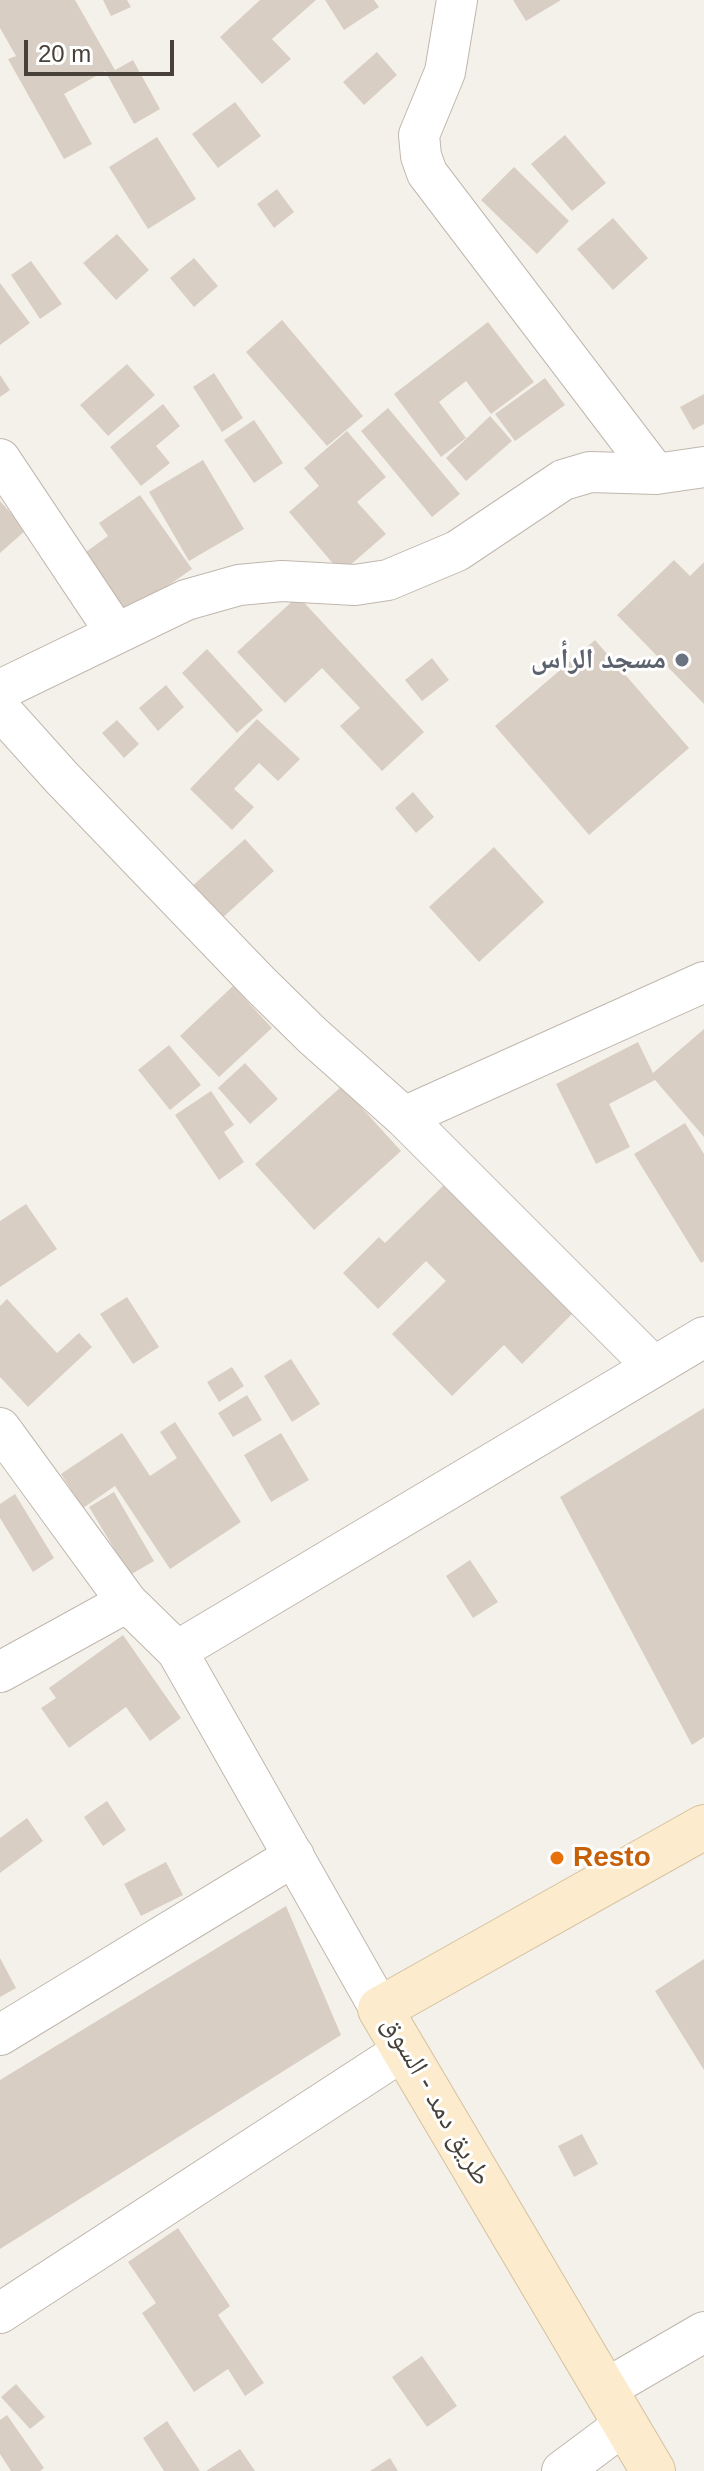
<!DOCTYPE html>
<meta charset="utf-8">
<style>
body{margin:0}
#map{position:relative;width:704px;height:2471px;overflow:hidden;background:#f4f1eb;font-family:Arial,sans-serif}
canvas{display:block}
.scale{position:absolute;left:24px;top:40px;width:150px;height:36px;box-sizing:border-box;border:4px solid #484139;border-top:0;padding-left:10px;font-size:24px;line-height:28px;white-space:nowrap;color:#484139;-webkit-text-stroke:6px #fff;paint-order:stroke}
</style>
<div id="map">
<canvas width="704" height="2471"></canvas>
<div class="scale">20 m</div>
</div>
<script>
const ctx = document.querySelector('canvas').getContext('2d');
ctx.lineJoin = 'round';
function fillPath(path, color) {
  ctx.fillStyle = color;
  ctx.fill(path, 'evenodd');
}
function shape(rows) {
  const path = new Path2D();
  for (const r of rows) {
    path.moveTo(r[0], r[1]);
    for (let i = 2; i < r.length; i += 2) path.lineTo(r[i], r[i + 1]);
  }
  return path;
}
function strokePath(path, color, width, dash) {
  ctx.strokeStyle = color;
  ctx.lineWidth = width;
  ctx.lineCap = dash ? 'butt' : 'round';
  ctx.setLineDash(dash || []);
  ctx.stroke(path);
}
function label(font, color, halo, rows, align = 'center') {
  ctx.font = font + ' Arial,"Noto Naskh Arabic",sans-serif';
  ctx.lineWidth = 6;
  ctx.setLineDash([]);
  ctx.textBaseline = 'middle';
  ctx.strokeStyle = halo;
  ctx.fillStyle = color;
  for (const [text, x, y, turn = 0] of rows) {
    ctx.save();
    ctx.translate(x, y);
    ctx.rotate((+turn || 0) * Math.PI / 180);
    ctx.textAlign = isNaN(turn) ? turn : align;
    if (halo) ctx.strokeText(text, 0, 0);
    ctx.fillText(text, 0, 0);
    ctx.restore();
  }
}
const building = shape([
 [0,0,75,0,115,70,133,60,160,109,134,124,105,71,64,94,92,144,64,159,8,59,16,56,0,28],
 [103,0,127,0,131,7,111,16],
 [260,0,316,0,272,39,291,59,262,84,220,37],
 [325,0,374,0,379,7,344,30],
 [513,0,561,0,526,21],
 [377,52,397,75,364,105,343,82],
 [235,102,261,136,218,168,192,134],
 [565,135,606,183,572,211,531,164],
 [157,137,196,199,148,229,109,167],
 [514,167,569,221,537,254,481,200],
 [277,189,294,212,274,228,257,204],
 [613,218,648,258,613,290,577,249],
 [117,234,149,270,116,300,83,263],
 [194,258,218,286,194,307,170,278],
 [31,261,62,304,40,319,11,275],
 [0,283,30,323,0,345],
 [282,320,363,416,327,446,246,352],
 [488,322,534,382,491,414,466,381,439,402,466,438,441,457,394,394],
 [127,364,155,395,108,436,80,405],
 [214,373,243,418,222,432,193,387],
 [0,375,10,390,0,397],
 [545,378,565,405,515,441,495,414],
 [704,394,704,424,693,430,680,407],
 [163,404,180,426,156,446,170,463,141,486,110,447],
 [388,408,460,494,432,517,361,431],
 [490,416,512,441,466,481,446,458],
 [254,420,283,463,254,483,224,440],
 [347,431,386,477,357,502,386,534,341,573,289,512,319,486,304,468],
 [203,460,244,529,189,561,149,492],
 [140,495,192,569,121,618,79,557,108,536,99,523],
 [0,501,26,530,0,553],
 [674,560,690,576,704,562,704,704,617,615],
 [298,596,424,732,382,771,340,726,360,708,322,668,285,703,237,652],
 [595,640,689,748,589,835,495,726],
 [207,649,263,710,237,733,182,673],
 [432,658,449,680,422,701,405,680],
 [166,685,184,707,158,731,139,708],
 [257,719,300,759,278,781,259,763,234,789,254,807,232,830,190,789],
 [117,720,139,744,124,758,102,733],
 [413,792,434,817,416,833,395,808],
 [245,839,274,871,219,921,190,888],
 [494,847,544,902,479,962,429,907],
 [233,986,272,1028,219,1077,180,1036],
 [704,1029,704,1137,655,1080,609,1104,630,1147,596,1164,556,1084,638,1042,653,1073],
 [169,1045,201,1085,170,1110,138,1070],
 [245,1063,278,1099,250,1124,218,1088],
 [342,1086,401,1151,314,1230,255,1164],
 [211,1091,234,1125,224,1132,244,1162,219,1180,175,1115],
 [685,1123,704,1154,704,1261,701,1263,634,1154],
 [450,1179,577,1309,522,1364,504,1345,452,1396,392,1334,446,1281,426,1261,378,1309,343,1273,379,1237,385,1243],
 [26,1204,57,1249,0,1287,0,1221],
 [127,1297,159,1347,133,1364,100,1314],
 [7,1299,57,1353,79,1333,92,1347,28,1407,0,1377,0,1306],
 [291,1359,320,1404,292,1422,264,1376],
 [232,1367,244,1386,219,1402,207,1382],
 [247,1395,262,1420,233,1437,218,1413],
 [704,1408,704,1737,692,1745,560,1497],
 [175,1422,241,1522,170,1569,115,1486,83,1508,61,1474,122,1433,150,1476,177,1458,160,1432],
 [281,1433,309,1480,271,1502,244,1455],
 [114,1492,154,1561,130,1575,89,1507],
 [15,1494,54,1558,33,1572,0,1518,0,1504],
 [470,1560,498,1602,473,1618,446,1576],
 [123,1635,181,1718,150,1741,126,1707,69,1748,41,1708,56,1698,49,1688],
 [107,1801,126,1830,103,1846,84,1817],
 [27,1818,43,1841,0,1873,0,1838],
 [166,1862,183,1895,141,1916,124,1884],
 [286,1906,341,2035,0,2249,0,2080],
 [0,1958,16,1988,0,1997],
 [704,1959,704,2070,655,1991],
 [582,2134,598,2164,574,2177,558,2146],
 [178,2228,230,2306,218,2315,264,2383,245,2396,228,2369,194,2392,142,2313,156,2303,128,2262],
 [422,2356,457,2406,427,2427,392,2377],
 [16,2384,45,2417,30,2429,1,2397],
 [7,2415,44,2468,40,2471,11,2471,0,2454,0,2420],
 [167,2421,200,2471,164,2471,143,2438],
 [240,2449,255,2471,206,2471],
 [390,2458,398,2471,370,2471]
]);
const street = shape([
 [457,0,445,72,419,135,421,156,427,173,656,474],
 [0,459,116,633],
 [0,690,186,600,239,585,282,581,355,585,388,580,457,551,563,480,590,472,656,474,704,467],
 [0,709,61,777,259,983,313,1036,404,1117,653,1366],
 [404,1117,704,982],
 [0,1428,127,1602,177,1651,380,2009],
 [177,1651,704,1337],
 [0,1672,127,1602],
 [0,2035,294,1856],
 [0,2313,404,2050],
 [604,2390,704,2332],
 [562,2471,625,2424]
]);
const secondary = shape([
 [653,2471,380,2009,704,1827]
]);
const markers = [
 [682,660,8,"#6b7280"],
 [557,1858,8,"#e8710a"]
];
const worshipNames = [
 ["مسجد الرأس",666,660]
];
const foodNames = [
 ["Resto",573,1858]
];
const streetNames = [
 ["طريق دمد - السوق",436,2101,60]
];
fillPath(building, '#d9cec4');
strokePath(street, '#c0b7ae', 42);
strokePath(secondary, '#d5c19f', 46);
strokePath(street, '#fff', 40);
strokePath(secondary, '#fceccd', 44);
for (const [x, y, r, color] of markers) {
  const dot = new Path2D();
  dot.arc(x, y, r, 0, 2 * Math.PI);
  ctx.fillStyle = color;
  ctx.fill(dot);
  strokePath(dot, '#fff', 3);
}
label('bold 28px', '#5b616d', '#fff', worshipNames, 'right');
label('bold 28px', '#c56008', '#fff', foodNames, 'left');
label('28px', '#484139', '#fff', streetNames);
</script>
